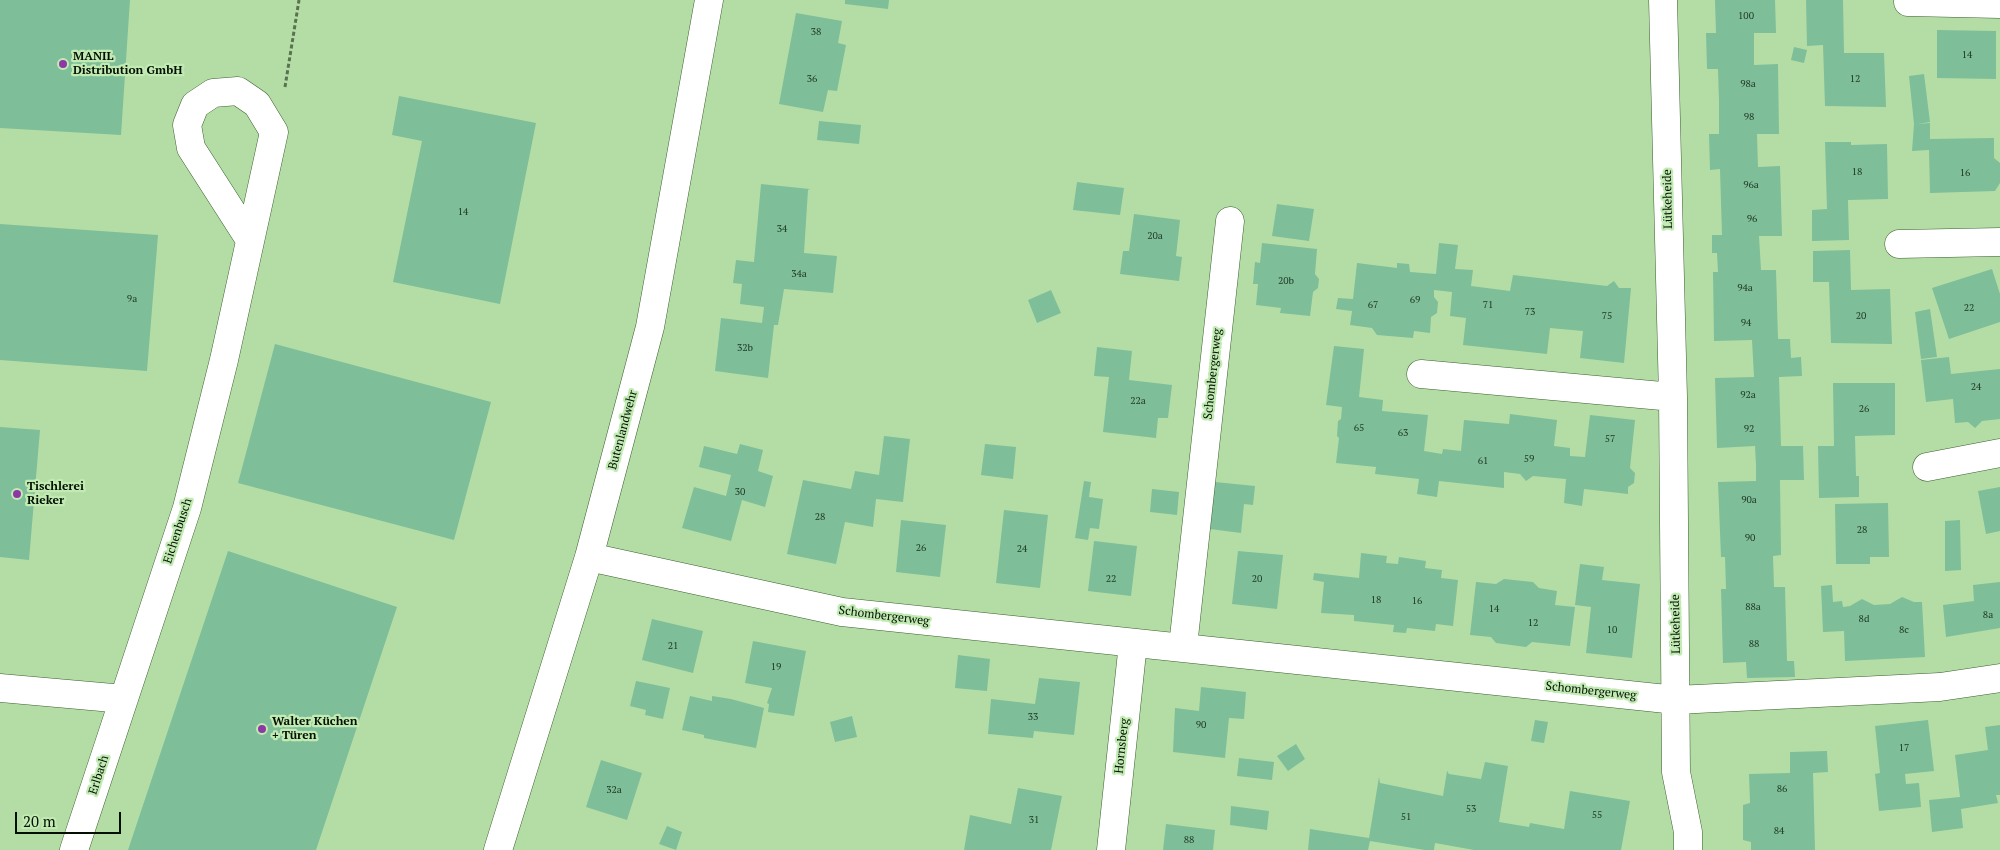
<!DOCTYPE html>
<meta charset="utf-8">
<style>
body{margin:0}
#map{position:relative;width:2000px;height:850px;overflow:hidden;background:#b4dda6;font-family:"PT Serif",serif}
canvas{display:block}
.scale{position:absolute;left:15px;top:812px;width:106px;height:22px;box-sizing:border-box;border:2px solid #030f01;border-top:0;padding-left:6px;font-size:15px;line-height:18px;white-space:nowrap;color:#030f01;-webkit-text-stroke:4px #c1ebb3;paint-order:stroke}
</style>
<div id="map">
<canvas width="2000" height="850"></canvas>
<div class="scale">20 m</div>
</div>
<script>
const ctx = document.querySelector('canvas').getContext('2d');
ctx.lineJoin = 'round';
function fillPath(path, color) {
  ctx.fillStyle = color;
  ctx.fill(path, 'evenodd');
}
function shape(rows) {
  const path = new Path2D();
  for (const r of rows) {
    path.moveTo(r[0], r[1]);
    for (let i = 2; i < r.length; i += 2) path.lineTo(r[i], r[i + 1]);
  }
  return path;
}
function strokePath(path, color, width, dash) {
  ctx.strokeStyle = color;
  ctx.lineWidth = width;
  ctx.lineCap = dash ? 'butt' : 'round';
  ctx.setLineDash(dash || []);
  ctx.stroke(path);
}
function label(font, color, halo, rows, align = 'center') {
  ctx.font = font + ' "PT Serif",serif';
  ctx.lineWidth = 4.5;
  ctx.setLineDash([]);
  ctx.textBaseline = 'middle';
  ctx.strokeStyle = halo;
  ctx.fillStyle = color;
  for (const [text, x, y, turn = 0] of rows) {
    ctx.save();
    ctx.translate(x, y);
    ctx.rotate((+turn || 0) * Math.PI / 180);
    ctx.textAlign = isNaN(turn) ? turn : align;
    if (halo) ctx.strokeText(text, 0, 0);
    ctx.fillText(text, 0, 0);
    ctx.restore();
  }
}
const building = shape([
 [0,0,130,0,121,135,0,128],
 [845,0,889,0,888,9,845,4],
 [1715,0,1775,0,1776,33,1754,33,1754,65,1778,64,1779,134,1757,134,1758,167,1780,166,1782,236,1759,236,1761,270,1776,270,1778,339,1790,339,1791,358,1801,357,1802,376,1779,377,1781,446,1803,446,1804,480,1780,480,1781,555,1773,556,1774,587,1785,587,1787,661,1794,661,1795,677,1747,678,1746,662,1723,663,1721,589,1726,589,1725,557,1721,557,1718,482,1756,481,1756,465,1755,446,1717,448,1715,378,1754,377,1752,340,1714,341,1713,272,1718,272,1717,253,1712,253,1712,235,1722,235,1720,169,1710,170,1709,134,1719,134,1719,101,1718,69,1707,69,1706,33,1716,33],
 [1806,0,1843,0,1844,53,1884,53,1886,107,1825,106,1823,45,1807,46],
 [796,13,842,21,838,43,846,45,837,91,828,90,823,112,779,104],
 [1937,30,1996,31,1996,79,1937,78],
 [1794,47,1807,50,1804,63,1791,60],
 [1924,74,1930,122,1917,124,1930,123,1930,139,1994,138,1994,158,2000,163,2000,183,1995,191,1930,193,1929,150,1912,151,1914,124,1909,76],
 [399,96,536,123,500,304,393,282,422,141,392,135],
 [819,121,861,125,859,144,817,140],
 [1825,142,1851,142,1851,145,1887,144,1888,199,1848,200,1849,240,1812,241,1812,210,1827,209],
 [1077,182,1124,188,1120,215,1073,210],
 [761,184,810,189,808,190,804,253,837,256,833,293,784,289,778,325,774,325,768,378,715,371,721,318,762,323,764,307,740,304,742,284,733,283,736,260,754,262],
 [1277,204,1314,209,1309,241,1272,236],
 [1134,214,1180,220,1176,256,1182,257,1179,281,1120,274,1123,251,1129,251],
 [0,224,158,235,147,371,0,360],
 [1262,243,1317,249,1315,274,1319,279,1318,288,1313,292,1310,316,1280,313,1281,308,1256,305,1258,284,1253,284,1255,262,1260,263],
 [1439,243,1458,245,1455,269,1473,270,1471,286,1510,291,1513,275,1607,286,1614,281,1619,288,1631,288,1624,363,1580,358,1583,331,1550,328,1547,354,1463,345,1466,318,1450,316,1452,292,1434,290,1434,297,1438,302,1437,313,1431,317,1430,333,1414,331,1413,338,1377,335,1372,328,1350,325,1352,311,1336,309,1338,298,1353,299,1357,263,1397,268,1397,263,1409,264,1410,272,1436,274],
 [1850,250,1851,290,1890,289,1892,344,1831,343,1829,282,1813,282,1813,251],
 [1992,269,2000,294,2000,322,1949,339,1932,288],
 [1051,290,1061,313,1037,323,1028,300],
 [1930,309,1937,357,1921,359,1915,312],
 [275,344,491,402,454,540,238,483],
 [1334,346,1364,349,1359,397,1383,400,1382,411,1428,415,1424,451,1442,454,1443,449,1461,451,1464,420,1509,424,1510,414,1557,420,1554,446,1570,448,1570,456,1585,457,1590,415,1635,420,1630,468,1635,473,1634,483,1628,487,1628,494,1584,489,1582,506,1564,503,1566,479,1533,476,1526,481,1520,474,1504,472,1504,488,1439,481,1437,497,1417,494,1419,479,1375,474,1376,467,1336,463,1339,438,1337,436,1338,421,1341,419,1342,407,1326,405],
 [1097,347,1132,351,1129,380,1172,385,1168,418,1158,418,1156,438,1103,432,1109,377,1094,376],
 [1949,357,1951,374,2000,369,2000,419,1982,421,1975,428,1968,422,1955,423,1953,399,1926,402,1921,360],
 [1833,383,1895,383,1895,435,1855,436,1856,476,1859,476,1859,497,1819,498,1818,446,1834,446],
 [0,427,40,430,29,560,0,557],
 [884,436,910,439,903,502,876,499,873,527,845,522,836,564,787,554,803,480,851,489,855,471,879,475],
 [740,444,763,450,758,471,773,476,765,507,742,500,731,541,682,528,694,487,726,496,731,475,699,467,704,446,737,454],
 [985,444,1016,447,1013,479,981,475],
 [1084,481,1091,482,1089,497,1103,499,1099,529,1090,528,1088,540,1075,538],
 [1215,482,1255,486,1253,505,1244,504,1241,533,1210,529],
 [2000,487,2000,531,1986,534,1978,491],
 [1152,489,1179,492,1177,515,1150,512],
 [1888,503,1889,557,1870,557,1870,564,1836,564,1835,504],
 [1004,510,1048,515,1040,588,996,583],
 [901,520,946,525,940,577,896,572],
 [1960,520,1961,570,1945,571,1945,521],
 [1094,541,1137,546,1131,596,1088,591],
 [228,551,397,607,316,850,128,850],
 [1238,551,1283,555,1277,609,1232,604],
 [1361,553,1387,556,1386,563,1398,564,1399,557,1426,561,1425,568,1442,570,1441,578,1458,580,1453,626,1436,624,1435,631,1407,628,1406,633,1393,632,1394,625,1354,621,1354,615,1321,613,1324,582,1313,580,1314,573,1359,578],
 [1580,564,1604,567,1602,580,1640,584,1632,658,1586,653,1591,607,1575,605],
 [1504,579,1533,582,1539,588,1557,591,1555,605,1575,607,1570,646,1532,642,1526,647,1496,643,1491,637,1470,635,1476,582,1496,584],
 [2000,582,2000,628,1946,637,1943,605,1974,601,1973,585],
 [1832,585,1833,602,1842,601,1843,607,1850,606,1862,599,1874,605,1890,604,1902,597,1914,602,1922,602,1925,657,1845,661,1844,631,1823,632,1821,586],
 [652,619,703,631,693,673,642,660],
 [753,641,806,651,794,716,768,712,769,704,767,703,772,688,745,683],
 [958,655,990,659,987,691,955,688],
 [1039,678,1080,682,1074,735,1034,731,1033,738,988,734,991,699,1035,704],
 [636,681,670,688,663,719,645,715,646,710,630,706],
 [1201,687,1246,692,1244,719,1229,718,1225,758,1173,752,1175,708,1199,711],
 [690,696,712,701,712,696,731,699,764,708,756,748,704,738,704,735,682,730],
 [852,716,857,737,835,742,830,722],
 [1535,720,1548,722,1544,743,1531,741],
 [1928,720,1934,771,1905,774,1906,784,1919,783,1921,807,1879,811,1875,774,1880,773,1875,726],
 [2000,725,2000,795,1996,795,1998,803,1961,809,1963,828,1932,832,1929,800,1960,797,1955,755,1988,750,1985,727],
 [1296,744,1305,759,1288,771,1277,756],
 [1827,751,1828,772,1813,773,1815,850,1751,850,1751,842,1743,840,1743,805,1750,803,1749,774,1790,773,1790,752],
 [1239,758,1274,762,1272,780,1237,776],
 [601,760,642,773,627,820,586,807],
 [1485,762,1508,766,1499,822,1529,827,1530,823,1564,829,1570,791,1630,801,1621,850,1474,850,1435,843,1434,850,1425,850,1370,841,1368,850,1308,850,1310,829,1369,838,1379,777,1380,783,1443,796,1447,771,1449,774,1481,779],
 [1018,788,1062,796,1051,850,964,850,970,815,1011,824],
 [1231,806,1269,811,1267,830,1230,825],
 [1166,824,1215,830,1213,850,1163,850],
 [667,826,682,832,676,850,659,844]
]);
const path = shape([
 [285,87,299,0]
]);
const minor = shape([
 [1663,0,1673,397,1676,772,1688,832,1688,850],
 [1908,2,2000,4],
 [1899,244,2000,242],
 [1421,374,1673,397],
 [1927,467,2000,453],
 [589,557,842,612,1676,700,1940,687,2000,678],
 [1183,646,1230,221],
 [0,688,124,699],
 [74,850,187,508,224,360,274,132,257,104,238,91,213,93,195,105,187,125,191,148,250,240],
 [498,850,589,557,650,327,709,0],
 [1111,850,1133,643]
]);
const markers = [
 [63,64,5,"#8d38a5"],
 [17,494,5,"#8d38a5"],
 [262,729,5,"#8d38a5"]
];
const numberNames = [
 ["100",1746,16],
 ["38",816,32],
 ["14",1967,55],
 ["36",812,79],
 ["12",1855,79],
 ["98a",1748,84],
 ["98",1749,117],
 ["18",1857,172],
 ["16",1965,173],
 ["96a",1751,185],
 ["14",463,212],
 ["96",1752,219],
 ["34",782,229],
 ["20a",1155,236],
 ["34a",799,274],
 ["20b",1286,281],
 ["94a",1745,288],
 ["9a",132,299],
 ["69",1415,300],
 ["67",1373,305],
 ["71",1488,305],
 ["22",1969,308],
 ["73",1530,312],
 ["75",1607,316],
 ["20",1861,316],
 ["94",1746,323],
 ["32b",745,348],
 ["24",1976,387],
 ["92a",1748,395],
 ["22a",1138,401],
 ["26",1864,409],
 ["65",1359,428],
 ["92",1749,429],
 ["63",1403,433],
 ["57",1610,439],
 ["59",1529,459],
 ["61",1483,461],
 ["30",740,492],
 ["90a",1749,500],
 ["28",820,517],
 ["28",1862,530],
 ["90",1750,538],
 ["26",921,548],
 ["24",1022,549],
 ["22",1111,579],
 ["20",1257,579],
 ["18",1376,600],
 ["16",1417,601],
 ["88a",1753,607],
 ["14",1494,609],
 ["8a",1988,615],
 ["8d",1864,619],
 ["12",1533,623],
 ["10",1612,630],
 ["8c",1904,630],
 ["88",1754,644],
 ["21",673,646],
 ["19",776,667],
 ["33",1033,717],
 ["90",1201,725],
 ["17",1904,748],
 ["86",1782,789],
 ["32a",614,790],
 ["53",1471,809],
 ["55",1597,815],
 ["51",1406,817],
 ["31",1034,820],
 ["84",1779,831],
 ["88",1189,840]
];
const poiNames = [
 ["MANIL",73,57],
 ["Distribution GmbH",73,71],
 ["Tischlerei",27,487],
 ["Rieker",27,501],
 ["Walter Küchen",272,722],
 ["+ Türen",272,736]
];
const streetNames = [
 ["Lütkeheide",1668,199,-91],
 ["Schombergerweg",1213,374,-84],
 ["Butenlandwehr",623,430,-75],
 ["Eichenbusch",178,531,-72],
 ["Schombergerweg",884,616,7],
 ["Lütkeheide",1676,624,-91],
 ["Schombergerweg",1591,691,6],
 ["Hornsberg",1122,746,-84],
 ["Erlbach",99,775,-72]
];
fillPath(building, '#7ebe99');
strokePath(minor, '#3b5f2e', 29);
strokePath(path, '#597351', 3, [4, 2.5]);
strokePath(minor, '#fff', 28);
for (const [x, y, r, color] of markers) {
  const dot = new Path2D();
  dot.arc(x, y, r, 0, 2 * Math.PI);
  ctx.fillStyle = color;
  ctx.fill(dot);
  strokePath(dot, '#c1ebb3', 2);
}
label('10px', '#223b27', null, numberNames);
label('bold 12px', '#030f01', '#c1ebb3', poiNames, 'left');
label('12px', '#030f01', '#c1ebb3', streetNames);
</script>
